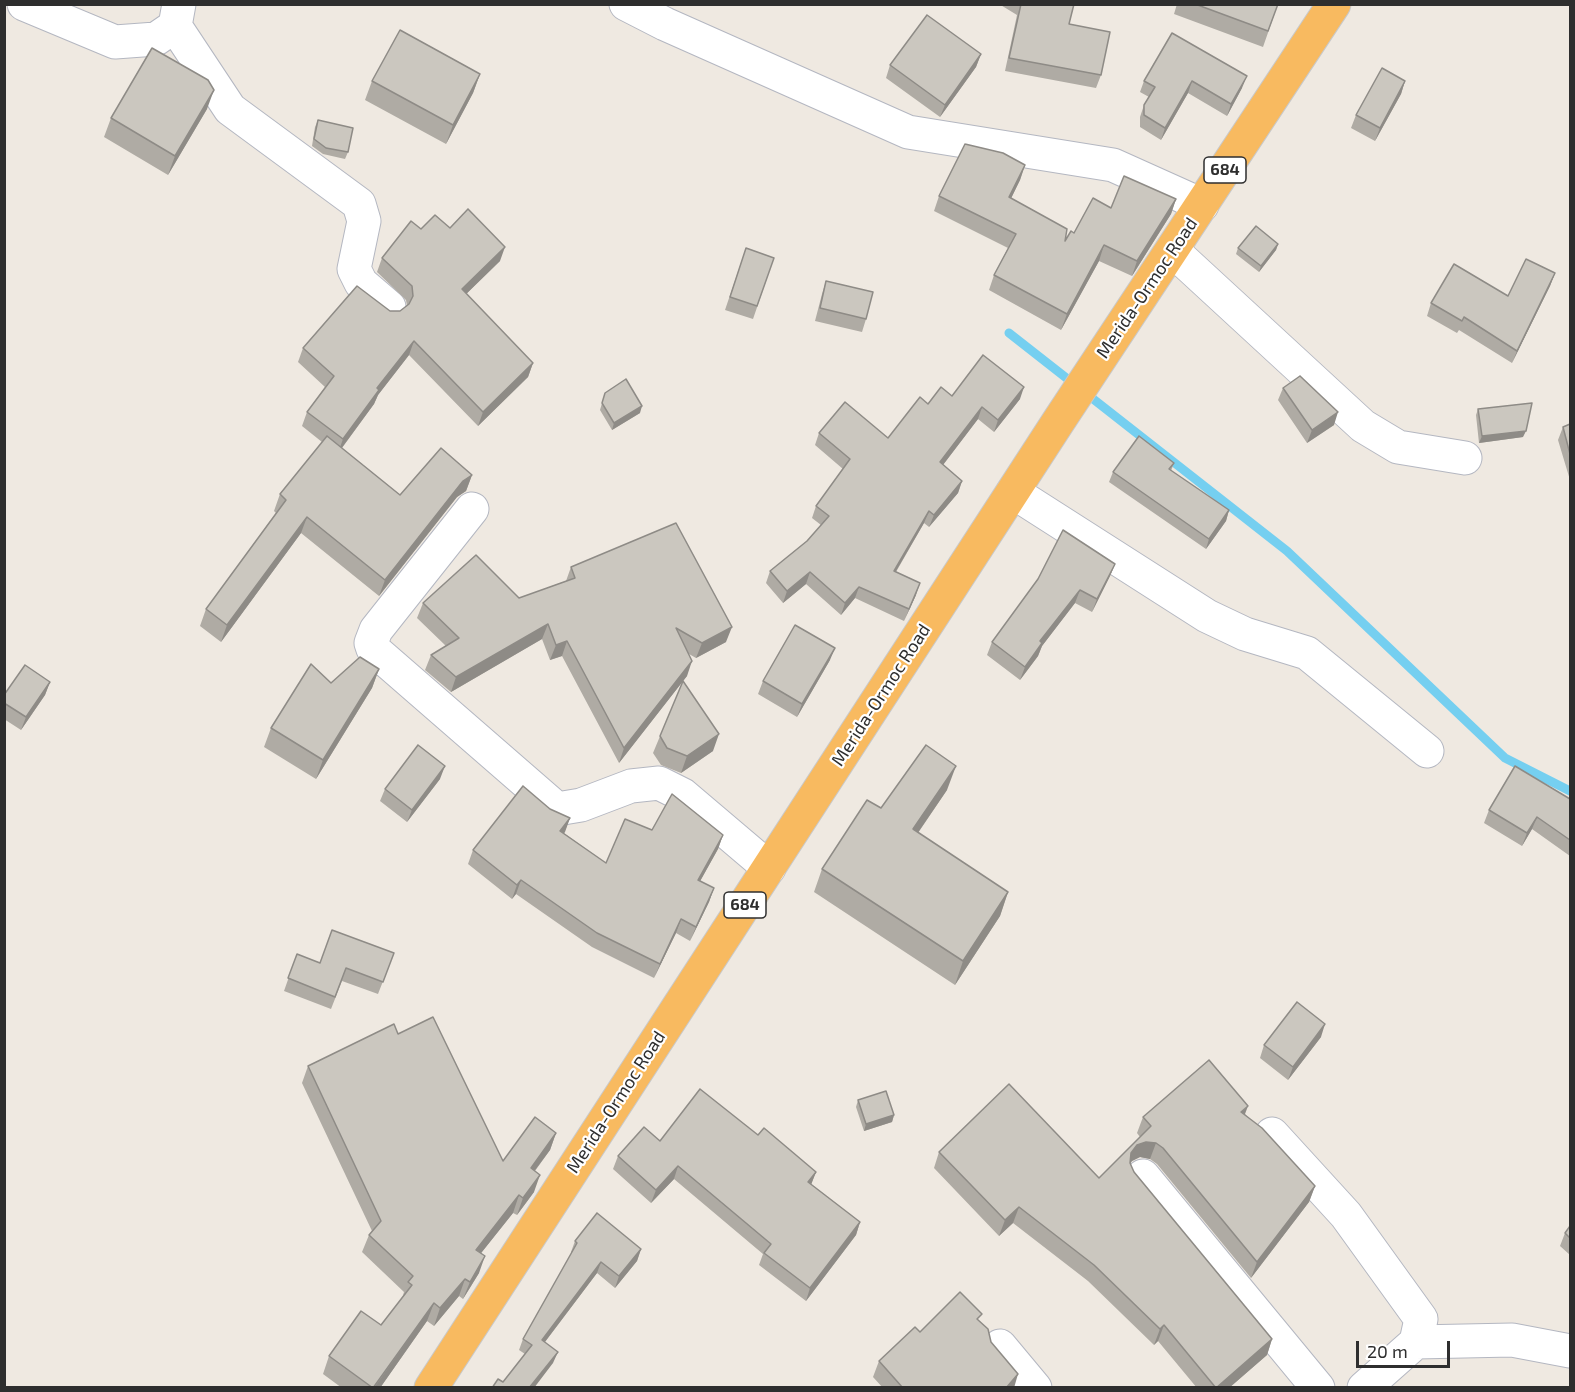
<!DOCTYPE html>
<style>
body{margin:0}
#map{position:relative;width:1575px;height:1392px;overflow:hidden;background:#efe9e1;font-family:"Exo 2",sans-serif}
canvas{display:block}
.frame{position:absolute;inset:0;border:6px solid #2e2e2e;pointer-events:none}
.scale{position:absolute;left:1356px;top:1341px;width:94px;height:27px;box-sizing:border-box;border:3px solid #2e2e2e;border-top:0;padding-left:8px;font-size:18px;line-height:21px;white-space:nowrap;color:#2e2e2e;-webkit-text-stroke:4px #fff;paint-order:stroke}
</style>
<div id="map">
<canvas width="1575" height="1392"></canvas>
<div class="frame"></div>
<div class="scale">20 m</div>
</div>
<script>
const ctx = document.querySelector('canvas').getContext('2d');
ctx.lineJoin = 'round';
function shape(rows) {
  const path = new Path2D();
  for (const r of rows) {
    path.moveTo(r[0], r[1]);
    for (let i = 2; i < r.length; i += 2) path.lineTo(r[i], r[i + 1]);
  }
  return path;
}
function strokePath(path, color, width, dash) {
  ctx.strokeStyle = color;
  ctx.lineWidth = width;
  ctx.lineCap = dash ? 'butt' : 'round';
  ctx.setLineDash(dash || []);
  ctx.stroke(path);
}
function fillPath(path, color) {
  ctx.fillStyle = color;
  ctx.fill(path, 'evenodd');
}
function label(font, color, halo, rows, align = 'center') {
  ctx.font = font + ' "Exo 2",sans-serif';
  ctx.lineWidth = 4.5;
  ctx.setLineDash([]);
  ctx.textBaseline = 'middle';
  ctx.strokeStyle = halo;
  ctx.fillStyle = color;
  for (const [text, x, y, turn = 0] of rows) {
    ctx.save();
    ctx.translate(x, y);
    ctx.rotate((+turn || 0) * Math.PI / 180);
    ctx.textAlign = isNaN(turn) ? turn : align;
    if (halo) ctx.strokeText(text, 0, 0);
    ctx.fillText(text, 0, 0);
    ctx.restore();
  }
}
const stream = shape([
 [1009,333,1287,551,1505,758,1570,791]
]);
const minor = shape([
 [24,4,115,42,156,39,175,26,179,4],
 [626,4,665,24,908,132,1113,165,1202,205],
 [175,26,230,109,359,204,364,221,354,269,361,283,389,307],
 [1172,250,1363,426,1398,447,1465,458],
 [1013,492,1207,616,1245,634,1307,653,1427,751],
 [472,509,376,630,371,643,373,649,557,809,581,805,631,786,659,783,683,795,769,868],
 [1272,1134,1346,1215,1421,1319,1416,1342,1364,1388],
 [1143,1176,1318,1388],
 [1416,1342,1512,1340,1570,1351],
 [1000,1346,1035,1388]
]);
const trunk = shape([
 [431,1388,1058,422,1334,4]
]);
const wall = shape([
 [999,4,1074,4,1069,24,1101,75,1096,88,1005,71,1017,15],
 [1177,4,1278,4,1263,47,1174,14],
 [1172,33,1242,88,1227,116,1188,93,1161,140,1140,127,1140,117,1144,105,1149,97,1140,92,1144,81],
 [981,54,976,67,940,117,886,78,890,65],
 [480,74,473,93,446,144,365,100,372,81],
 [1405,81,1401,94,1375,141,1351,128,1356,115],
 [207,109,168,175,104,137,111,118],
 [318,120,348,152,345,159,323,154,312,146,315,127],
 [1025,165,1020,180,1011,198,1065,241,1074,233,1111,208,1176,199,1171,214,1132,276,1099,261,1061,330,989,290,994,275,1008,248,934,211,939,196],
 [450,228,500,261,466,294,533,363,528,377,478,426,409,355,378,395,374,404,342,448,400,495,472,475,466,491,457,497,379,596,301,533,221,642,200,626,206,609,276,513,274,511,280,494,322,442,302,426,307,412,325,387,298,362,303,348,390,311,400,311,407,306,406,300,377,272,382,258,421,229],
 [1278,244,1276,250,1259,272,1236,254,1238,248],
 [746,248,774,258,753,319,725,310],
 [1555,273,1550,286,1512,363,1459,330,1457,333,1427,316,1431,303,1508,296],
 [826,281,866,319,862,332,815,321,822,294],
 [1283,388,1334,425,1307,443,1278,400],
 [605,393,640,413,612,430,600,410],
 [952,396,1020,399,994,432,978,419,943,465,962,481,958,493,929,527,924,523,896,572,916,595,904,621,855,598,841,615,806,584,783,603,766,583,770,571,807,541,821,525,812,518,816,506,843,469,815,445,819,433,888,438,928,404],
 [1478,409,1523,437,1479,443,1476,415],
 [1570,424,1570,480,1558,440,1563,427],
 [1174,463,1171,471,1229,510,1226,521,1206,549,1109,482,1113,472],
 [1115,564,1110,576,1092,612,1075,603,1042,646,1038,656,1020,680,987,655,992,642],
 [571,567,726,642,696,658,689,654,687,676,683,681,713,751,681,773,661,765,653,753,683,681,619,763,562,656,550,660,542,639,451,692,425,670,431,655,446,646,417,618,423,603,519,598,566,581],
 [830,660,797,717,758,694,763,681],
 [379,669,372,688,316,779,264,747,271,728,331,683],
 [50,682,45,695,21,730,4,719,4,695],
 [440,779,407,822,380,801,385,789],
 [947,790,918,833,1008,892,1000,916,955,985,814,892,822,869,881,808],
 [1570,799,1570,856,1532,829,1522,846,1484,823,1489,810],
 [550,809,570,818,564,833,606,863,652,830,723,835,718,849,700,881,714,888,709,902,690,941,676,933,654,978,592,947,516,894,512,899,468,864,473,850],
 [394,953,378,994,342,981,331,1009,284,991,297,954,320,963],
 [398,1034,503,1161,556,1133,550,1150,535,1171,534,1192,517,1215,513,1213,481,1253,479,1273,463,1299,459,1296,434,1326,427,1321,380,1388,342,1388,323,1374,329,1356,381,1325,402,1299,404,1292,362,1252,369,1235,372,1231,302,1083,308,1066],
 [1321,1037,1288,1080,1260,1058,1264,1045],
 [858,1100,894,1115,892,1122,864,1131,856,1107],
 [1245,1114,1315,1186,1309,1202,1251,1278,1157,1164,1150,1159,1140,1157,1132,1161,1130,1163,1134,1172,1272,1339,1267,1355,1229,1388,1197,1388,1158,1341,1154,1345,1088,1281,1013,1223,999,1236,934,1168,939,1152,1099,1178,1140,1137,1137,1133,1143,1117],
 [758,1135,816,1172,811,1184,860,1222,856,1235,806,1301,759,1265,763,1254,674,1179,651,1203,613,1169,618,1156,660,1141],
 [1570,1226,1570,1255,1560,1246,1565,1233],
 [575,1241,641,1249,637,1261,615,1288,597,1273,545,1342,553,1363,503,1382,525,1354,519,1350,523,1339,572,1253,571,1252],
 [979,1321,991,1342,1014,1388,883,1388,873,1377,879,1361,920,1332]
]);
const shadedWall = shape([
 [981,54,976,67,940,117,945,105],
 [480,74,473,93,446,144,453,125],
 [1247,76,1242,88,1227,116,1231,104],
 [1192,81,1188,93,1161,140,1165,128],
 [1405,81,1401,94,1375,141,1380,128],
 [214,90,207,109,168,175,175,156],
 [1025,165,1020,180,1004,213,1009,197],
 [1176,199,1171,214,1132,276,1137,261],
 [1278,244,1276,250,1259,272,1261,266],
 [1104,245,1099,261,1061,330,1067,314],
 [505,247,500,261,457,303,462,289],
 [1555,273,1550,286,1512,363,1517,351],
 [414,341,409,355,378,395,374,404,338,453,343,439,377,388],
 [533,363,528,377,478,426,483,412],
 [1024,387,1020,399,994,432,998,420],
 [642,406,640,413,612,430,614,423],
 [982,407,978,419,936,474,940,462],
 [1338,412,1334,425,1307,443,1312,430],
 [1526,431,1523,437,1479,443,1482,436],
 [472,475,466,491,457,497,379,596,385,580,463,481],
 [962,481,958,493,929,527,934,515],
 [1229,510,1226,521,1206,549,1209,539],
 [929,511,924,523,889,583,894,571],
 [307,517,301,533,221,642,227,625],
 [1115,564,1110,576,1092,612,1097,599],
 [810,572,806,584,783,603,787,591],
 [920,583,916,595,904,621,909,609],
 [859,587,855,598,841,615,845,603],
 [1080,590,1075,603,1042,646,1038,656,1020,680,1025,667,1040,641],
 [548,624,542,639,451,692,456,677],
 [732,627,726,642,696,658,702,643],
 [567,641,562,656,550,660,556,645],
 [835,648,830,660,797,717,802,704],
 [692,661,687,676,619,763,624,748],
 [379,669,372,688,316,779,323,760],
 [50,682,45,695,21,730,26,717],
 [719,734,713,751,681,773,687,756],
 [445,766,440,779,407,822,412,810],
 [956,766,947,790,904,853,913,829],
 [1537,817,1532,829,1522,846,1527,833],
 [570,818,565,832,555,845,560,831],
 [723,835,718,849,693,894,698,880],
 [521,880,516,894,512,899,517,885],
 [714,888,709,902,690,941,696,927],
 [1008,892,1000,916,955,985,963,961],
 [681,919,676,933,654,978,660,964],
 [1325,1024,1321,1037,1288,1080,1293,1067],
 [1248,1106,1242,1122,1241,1112],
 [894,1115,892,1122,864,1131,866,1124],
 [556,1133,550,1150,524,1185,531,1168],
 [1146,1142,1156,1143,1150,1159,1140,1157,1132,1161,1126,1169,1131,1153,1137,1145],
 [678,1166,674,1179,651,1203,656,1190],
 [816,1172,811,1185,808,1182],
 [540,1175,534,1192,517,1215,523,1198],
 [1315,1186,1309,1202,1251,1278,1257,1262],
 [519,1195,513,1213,470,1267,476,1250],
 [1019,1207,1013,1223,999,1236,1005,1220],
 [860,1222,856,1235,806,1301,810,1288],
 [641,1249,637,1261,615,1288,619,1276],
 [485,1256,479,1273,463,1299,470,1282],
 [601,1262,597,1273,538,1351,542,1340],
 [465,1279,459,1296,434,1326,440,1308],
 [434,1303,427,1321,380,1388,374,1388],
 [1164,1325,1158,1341,1154,1345,1160,1329],
 [1272,1339,1267,1355,1229,1388,1216,1388],
 [558,1352,553,1363,534,1388,529,1388],
 [1018,1374,1014,1388,1006,1388]
]);
const building = shape([
 [1021,4,1074,4,1069,24,1110,32,1101,75,1009,58,1021,4],
 [1195,4,1278,4,1268,31,1195,4],
 [927,15,981,54,945,105,890,65,927,15],
 [400,30,480,74,453,125,372,81,400,30],
 [1172,33,1247,76,1231,104,1192,81,1165,128,1144,115,1144,105,1155,87,1144,81,1172,33],
 [152,48,208,80,214,90,175,156,111,118,152,48],
 [1382,68,1405,81,1380,128,1356,115,1382,68],
 [318,120,353,128,348,152,326,148,314,139,318,120],
 [965,144,1003,153,1025,165,1009,197,1067,229,1065,241,1071,231,1074,233,1093,198,1111,208,1124,176,1176,199,1137,261,1104,245,1067,314,994,275,1016,234,939,196,965,144],
 [468,209,505,247,462,289,533,363,483,412,414,341,377,388,379,390,343,439,307,412,334,376,303,348,357,286,390,311,400,311,409,304,413,296,412,286,382,258,411,221,421,229,435,215,450,228,468,209],
 [1256,226,1278,244,1261,266,1238,248,1256,226],
 [746,248,774,258,757,306,730,297,746,248],
 [1526,259,1555,273,1517,351,1464,317,1462,321,1431,303,1454,264,1508,296,1526,259],
 [826,281,873,292,866,319,820,308,826,281],
 [983,355,1024,387,998,420,982,407,940,462,962,481,934,515,929,511,894,571,920,583,909,609,859,587,845,603,810,572,787,591,770,571,807,541,829,516,816,506,850,459,819,433,845,402,888,438,920,397,928,404,941,387,952,396,983,355],
 [1300,376,1338,412,1312,430,1283,388,1300,376],
 [626,379,642,406,614,423,602,403,605,393,626,379],
 [1532,403,1526,431,1482,436,1478,409,1532,403],
 [1570,424,1570,454,1563,427,1570,424],
 [327,436,400,495,441,448,472,475,463,481,385,580,307,517,227,625,206,609,286,500,280,494,327,436],
 [1139,436,1174,463,1169,469,1229,510,1209,539,1113,472,1139,436],
 [676,523,732,627,702,643,676,628,692,661,624,748,567,641,556,645,548,624,456,677,431,655,459,638,423,603,476,555,519,598,575,578,571,567,676,523],
 [1063,530,1115,564,1097,599,1080,590,1040,641,1042,643,1025,667,992,642,1038,579,1063,530],
 [795,625,835,648,802,704,763,681,795,625],
 [360,657,379,669,323,760,271,728,311,664,331,683,360,657],
 [25,665,50,682,26,717,4,703,4,695,25,665],
 [683,681,719,734,687,756,667,748,660,736,683,681],
 [418,745,445,766,412,810,385,789,418,745],
 [926,745,956,766,913,829,1008,892,963,961,822,869,867,800,881,808,926,745],
 [1515,766,1570,799,1570,840,1537,817,1527,833,1489,810,1515,766],
 [523,786,550,809,570,818,560,831,606,863,625,819,652,830,672,794,723,835,698,880,714,888,696,927,681,919,660,964,597,933,521,880,517,885,473,850,523,786],
 [332,930,394,953,383,982,346,968,335,997,288,978,297,954,320,963,332,930],
 [1297,1002,1325,1024,1293,1067,1264,1045,1297,1002],
 [433,1017,503,1161,535,1117,556,1133,531,1168,540,1175,523,1198,519,1195,476,1250,485,1256,470,1282,465,1279,440,1308,434,1303,373,1388,329,1356,361,1311,381,1325,412,1285,408,1282,413,1276,369,1235,381,1221,308,1066,394,1024,398,1034,433,1017],
 [1209,1060,1248,1106,1241,1112,1262,1128,1315,1186,1257,1262,1163,1148,1156,1143,1146,1142,1137,1145,1131,1153,1130,1163,1134,1172,1272,1339,1216,1388,1164,1325,1160,1329,1094,1265,1019,1207,1005,1220,939,1152,1009,1084,1099,1178,1151,1126,1143,1117,1209,1060],
 [700,1089,758,1135,764,1128,816,1172,808,1182,860,1222,810,1288,764,1253,771,1244,678,1166,656,1190,618,1156,644,1127,660,1141,700,1089],
 [886,1091,894,1115,866,1124,858,1100,886,1091],
 [597,1213,641,1249,619,1276,601,1262,542,1340,558,1352,529,1388,492,1388,498,1379,503,1382,532,1345,523,1339,577,1243,575,1241,597,1213],
 [1570,1226,1570,1238,1565,1233,1570,1226],
 [960,1292,982,1314,977,1319,988,1329,991,1342,1018,1374,1006,1388,903,1388,879,1361,915,1327,920,1332,960,1292]
]);
const shields = [
 [1225,170,42],
 [745,905,42]
];
const shieldNames = [
 ["684",1225,170],
 ["684",745,905]
];
const streetNames = [
 ["Merida-Ormoc Road",1147,288,-56],
 ["Merida-Ormoc Road",881,695,-57],
 ["Merida-Ormoc Road",616,1102,-57]
];
strokePath(stream, '#75cff0', 9);
strokePath(minor, '#b4b7c1', 35);
strokePath(trunk, '#c9c9c9', 35);
strokePath(minor, '#fff', 33);
strokePath(trunk, '#f8ba60', 33);
fillPath(wall, '#afaba4');
fillPath(shadedWall, '#8e8b86');
fillPath(building, '#cbc7bf');
strokePath(building, '#8e8b86', 1.5);
for (const [x, y, w] of shields) {
  const box = new Path2D();
  box.roundRect(x - w / 2, y - 13, w, 26, 4.5);
  ctx.fillStyle = '#fff';
  ctx.fill(box);
  strokePath(box, '#2e2e2e', 1.5);
}
label('bold 16px', '#2e2e2e', null, shieldNames);
label('18px', '#2e2e2e', '#fff', streetNames);
</script>
